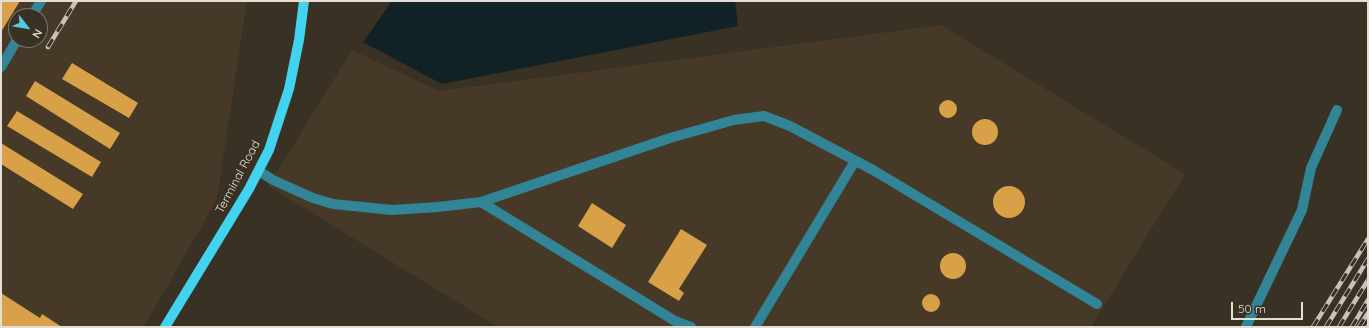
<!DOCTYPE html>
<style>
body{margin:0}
#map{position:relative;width:1369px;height:328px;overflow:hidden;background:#393124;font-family:Quicksand,sans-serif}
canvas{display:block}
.frame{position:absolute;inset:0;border:2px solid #e4ded7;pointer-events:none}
.north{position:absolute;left:8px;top:8px;width:40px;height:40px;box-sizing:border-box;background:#393124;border:1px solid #7d766c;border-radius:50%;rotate:121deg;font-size:11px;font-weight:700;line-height:16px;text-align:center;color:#e4ded7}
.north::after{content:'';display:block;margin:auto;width:14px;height:18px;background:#56c9e1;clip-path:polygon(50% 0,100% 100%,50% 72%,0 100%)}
.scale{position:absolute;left:1231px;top:302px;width:72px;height:18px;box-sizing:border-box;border:2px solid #e4ded7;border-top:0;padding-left:5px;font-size:12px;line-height:14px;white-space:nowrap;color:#e4ded7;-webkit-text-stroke:3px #393124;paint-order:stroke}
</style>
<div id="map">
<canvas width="1369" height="328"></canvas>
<div class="frame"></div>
<div class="north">N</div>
<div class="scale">50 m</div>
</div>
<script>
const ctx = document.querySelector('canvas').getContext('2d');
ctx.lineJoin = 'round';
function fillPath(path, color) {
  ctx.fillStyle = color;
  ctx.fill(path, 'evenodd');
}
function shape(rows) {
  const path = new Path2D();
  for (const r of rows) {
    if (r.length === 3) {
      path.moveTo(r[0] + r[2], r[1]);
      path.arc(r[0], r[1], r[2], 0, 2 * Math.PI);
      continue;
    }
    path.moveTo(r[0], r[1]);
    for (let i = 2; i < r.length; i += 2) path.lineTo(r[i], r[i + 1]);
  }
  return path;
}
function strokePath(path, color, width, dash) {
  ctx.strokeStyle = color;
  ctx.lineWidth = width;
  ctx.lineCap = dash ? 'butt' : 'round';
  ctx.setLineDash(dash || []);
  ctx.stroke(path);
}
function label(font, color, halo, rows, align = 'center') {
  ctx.font = font + ' Quicksand,sans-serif';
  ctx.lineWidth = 4;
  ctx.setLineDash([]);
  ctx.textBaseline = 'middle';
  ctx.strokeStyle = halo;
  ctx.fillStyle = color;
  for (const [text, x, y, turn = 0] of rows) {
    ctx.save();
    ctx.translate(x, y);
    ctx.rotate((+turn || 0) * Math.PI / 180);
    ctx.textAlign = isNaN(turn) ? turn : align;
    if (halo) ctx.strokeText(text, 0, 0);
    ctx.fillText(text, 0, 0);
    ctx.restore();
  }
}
const built = shape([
 [1,1,247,1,217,199,144,327,1,327],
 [16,16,40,16,40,40,16,40],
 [941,25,1185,174,1091,327,498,327,268,186,352,50,439,91]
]);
const water = shape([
 [392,1,735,1,738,26,442,84,363,42]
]);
const building = shape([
 [1,1,20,1,1,32],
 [72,63,138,103,129,118,62,79],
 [35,81,120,133,110,149,26,96],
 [948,109,9],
 [17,111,101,162,92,177,7,126],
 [985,132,13],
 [1,143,83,194,73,209,1,164],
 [1009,202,16],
 [592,203,626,225,612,248,578,226],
 [681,229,707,245,679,289,684,293,679,301,648,282],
 [953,266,13],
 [1,293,40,318,42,314,62,327,1,327],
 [931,303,9]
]);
const minor = shape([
 [32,16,41,1],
 [1,67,17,40],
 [259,171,273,180,313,198,333,204,392,210,438,207,481,202,670,138,734,120,764,116,790,126,873,170,1097,304],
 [481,202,675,321,691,327],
 [755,327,855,161],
 [1246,327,1302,210,1311,168,1337,110]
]);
const major = shape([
 [165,327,249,189,269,150,289,89,299,40,304,1]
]);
const rail = shape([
 [48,47,76,1],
 [1313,327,1368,239],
 [1326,327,1368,259],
 [1339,327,1368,280],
 [1352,327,1368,300],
 [1359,327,1368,313],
 [1367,327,1368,326]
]);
const streetNames = [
 ["Terminal Road",238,177,-62]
];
fillPath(built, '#463927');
fillPath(water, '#102226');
fillPath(building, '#d8a147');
strokePath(minor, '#318596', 10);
strokePath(major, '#41d3ef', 10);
strokePath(rail, '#c8c2ba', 4.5);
strokePath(rail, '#393124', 3, [9]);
label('12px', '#e4ded7', '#393124', streetNames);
</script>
